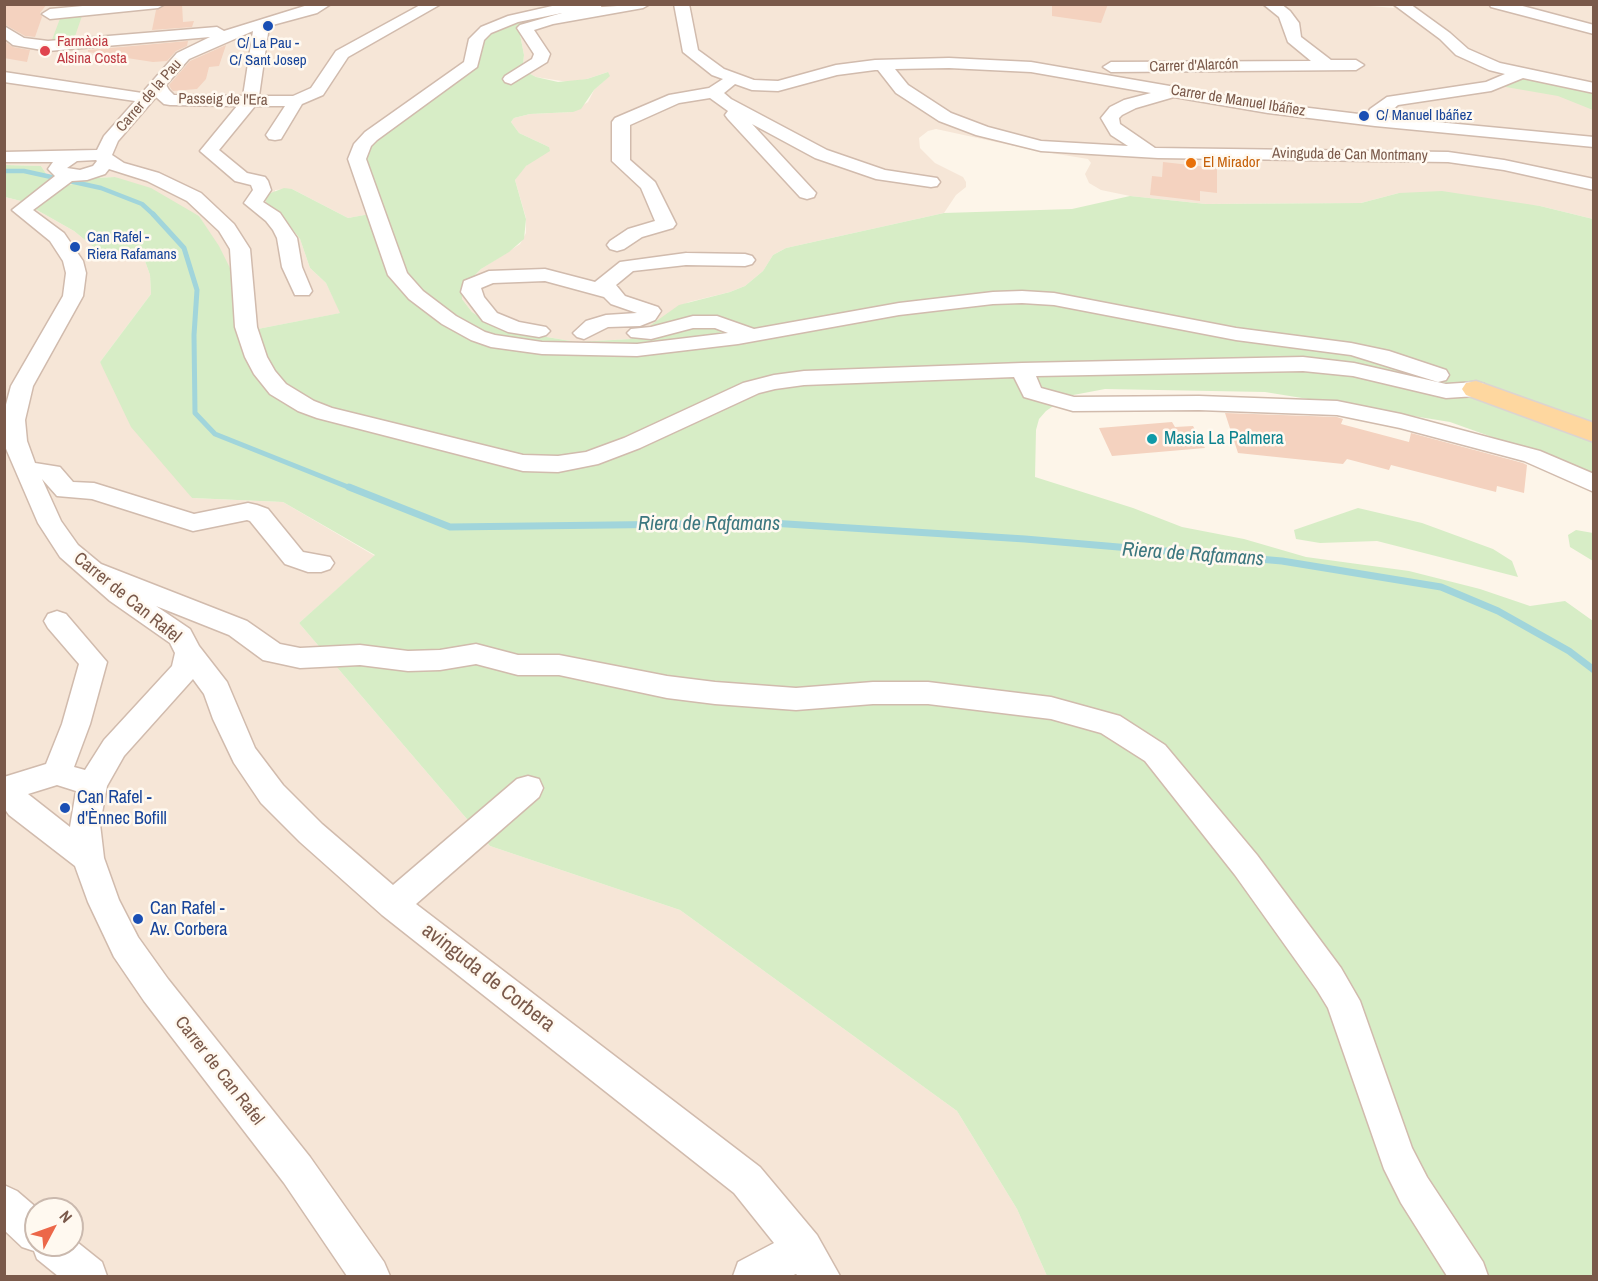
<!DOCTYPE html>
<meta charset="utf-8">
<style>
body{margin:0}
#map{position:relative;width:1598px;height:1281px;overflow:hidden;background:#fdf5e9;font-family:"Archivo Narrow",sans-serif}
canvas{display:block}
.frame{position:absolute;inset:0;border:6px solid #7a594a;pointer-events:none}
.north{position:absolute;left:24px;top:1197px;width:60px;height:60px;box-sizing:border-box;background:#fff9f0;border:2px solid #cab9ae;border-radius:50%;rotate:49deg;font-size:16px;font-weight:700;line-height:24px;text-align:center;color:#7a594a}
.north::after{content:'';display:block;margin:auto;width:21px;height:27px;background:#ec6749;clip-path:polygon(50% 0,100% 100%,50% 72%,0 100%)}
</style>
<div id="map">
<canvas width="1598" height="1281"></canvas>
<div class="frame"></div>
<div class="north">N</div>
</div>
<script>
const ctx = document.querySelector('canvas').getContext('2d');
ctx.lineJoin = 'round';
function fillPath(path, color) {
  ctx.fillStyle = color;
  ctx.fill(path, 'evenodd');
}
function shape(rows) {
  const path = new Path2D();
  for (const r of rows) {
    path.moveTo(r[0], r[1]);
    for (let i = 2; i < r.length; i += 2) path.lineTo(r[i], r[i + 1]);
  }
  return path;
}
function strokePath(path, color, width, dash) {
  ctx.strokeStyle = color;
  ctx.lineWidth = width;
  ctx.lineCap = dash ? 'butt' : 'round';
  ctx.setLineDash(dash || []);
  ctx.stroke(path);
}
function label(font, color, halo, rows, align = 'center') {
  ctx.font = font + ' "Archivo Narrow",sans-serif';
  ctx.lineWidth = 5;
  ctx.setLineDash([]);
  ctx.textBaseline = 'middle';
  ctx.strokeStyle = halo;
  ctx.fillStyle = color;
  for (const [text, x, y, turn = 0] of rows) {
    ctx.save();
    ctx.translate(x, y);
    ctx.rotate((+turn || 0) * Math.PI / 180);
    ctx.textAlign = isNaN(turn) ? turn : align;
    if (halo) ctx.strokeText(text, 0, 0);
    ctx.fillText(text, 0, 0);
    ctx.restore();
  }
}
const residential = shape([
 [625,4,1347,4,1394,8,1393,5,1512,4,1523,7,1527,4,1593,5,1593,219,1540,206,1399,193,1361,203,1206,204,1130,196,1101,190,1089,183,1085,174,1091,163,1088,159,1033,150,936,129,928,131,919,138,920,148,935,163,963,177,966,182,966,187,956,195,944,213,786,248,773,255,763,271,745,286,730,292,689,302,673,310,654,325,631,339,577,342,498,329,472,312,462,299,462,288,481,269,520,244,526,233,526,218,515,180,521,170,549,147,519,133,511,122,514,118,530,114,572,112,588,102,594,90,605,80,608,72,587,79,568,82,536,77,518,68,523,65,524,55,519,29,546,18],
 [5,5,570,5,496,20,480,28,473,34,466,58,371,214,348,218,292,189,275,190,277,212,300,239,310,268,326,283,341,313,237,333,232,272,199,216,115,177,94,178,69,185,49,178,41,166,5,165],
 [5,197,21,201,74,231,101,253,132,249,138,251,145,261,150,275,151,294,100,362,192,498,283,502,375,556,299,623,490,846,680,910,957,1111,1017,1209,1047,1276,5,1276],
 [36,1209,72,1209,72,1245,36,1245]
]);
const green = shape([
 [625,4,546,18,519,29,524,55,523,65,519,68,536,77,558,82,587,79,608,72,610,76,594,90,581,109,573,112,530,114,514,118,511,122,519,133,549,147,550,151,526,166,515,180,526,219,524,239,509,252,481,269,462,288,462,299,472,312,498,329,577,342,631,339,679,305,730,292,745,286,763,271,773,255,786,248,944,213,1072,209,1130,196,1206,204,1361,203,1399,193,1442,191,1540,206,1593,219,1593,473,1450,422,1265,392,1105,389,1068,396,1046,411,1039,419,1036,430,1035,477,1133,508,1182,527,1244,539,1306,557,1409,571,1480,589,1530,606,1565,601,1593,621,1593,1276,1047,1276,1017,1209,957,1111,680,910,490,846,299,623,375,555,283,502,192,498,131,427,100,362,151,294,150,275,145,261,138,251,132,249,101,253,74,231,21,201,5,197,5,165,41,166,49,178,69,185,94,178,115,177,151,188,199,216,219,246,232,272,237,333,340,313,326,283,310,268,300,239,290,226,267,204,265,199,268,194,284,188,292,189,348,218,370,214,351,163,463,63,470,38,480,28,496,20,537,9,570,5],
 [83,13,73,42,50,45,61,16],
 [1524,76,1593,91,1593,110,1558,96,1500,86],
 [1358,508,1422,523,1493,549,1512,561,1518,577,1377,541,1320,543,1296,539,1294,530],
 [1576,530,1593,533,1593,561,1570,547,1568,535]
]);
const streamFar2 = shape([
 [4,171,24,171,101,188,142,204,154,215]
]);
const streamFar1 = shape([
 [153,214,184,248,197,290,194,335,195,413,215,434,353,489]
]);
const stream = shape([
 [349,487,450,527,771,523,1025,539,1282,561,1441,587,1498,611,1569,651,1594,670]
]);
const building = shape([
 [4,4,47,4,40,13,42,17,35,37,25,36,4,24],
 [167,4,182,4,183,22,194,21,192,27,152,30,156,10],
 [1052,4,1108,4,1101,23,1052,16],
 [4,41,13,47,30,50,27,62,4,58],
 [188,41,187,46,176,51,167,61,153,62,88,52,88,50],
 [226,45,219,66,209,67,206,79,197,89,173,91,171,89,169,85,190,61],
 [1163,162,1217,168,1217,193,1200,191,1200,201,1150,195,1152,176,1162,177],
 [1225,413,1337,417,1343,419,1341,424,1409,442,1411,433,1523,463,1527,465,1524,493,1497,486,1496,492,1391,465,1389,470,1347,459,1343,464,1238,453],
 [1172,422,1175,427,1193,426,1205,448,1112,456,1099,428]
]);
const minor = shape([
 [104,4,165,4,158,8,50,19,42,14,50,9,104,4],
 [311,4,331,4,317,13,269,26,259,96,293,96,311,88,336,51,422,4,441,4,348,57,323,95,302,104,281,139,275,140,269,139,266,135,285,106,255,106,219,150,247,173,265,177,268,181,271,190,263,202,280,213,297,238,302,267,312,291,309,295,295,295,282,267,277,238,273,230,266,221,244,203,253,190,251,185,235,181,200,151,237,106,170,105,164,104,156,97,118,141,112,155,124,163,159,173,201,193,234,224,250,249,257,327,267,357,275,371,286,384,314,401,332,408,523,455,558,456,586,452,624,438,743,383,774,375,804,371,1022,363,1303,357,1354,363,1446,384,1476,382,1484,384,1487,389,1484,394,1476,396,1446,398,1353,376,1303,371,1036,376,1041,388,1074,397,1199,396,1337,401,1401,414,1540,451,1594,474,1594,492,1524,461,1400,428,1337,415,1199,410,1073,411,1024,397,1014,377,804,385,775,389,759,393,640,448,598,464,558,472,523,471,317,418,298,411,270,394,254,374,245,357,235,327,230,249,219,231,187,201,147,181,109,169,105,174,87,180,72,181,33,210,64,233,83,261,86,273,83,296,33,386,25,420,27,441,35,463,60,467,73,482,94,483,194,514,248,503,257,505,268,509,303,552,330,557,334,563,330,569,321,572,308,572,285,564,250,521,247,520,193,531,92,499,57,496,42,479,61,521,78,545,101,564,247,621,280,644,300,648,360,645,408,651,440,650,476,644,518,655,559,655,667,676,715,682,796,688,873,682,928,682,1051,697,1120,716,1165,745,1257,855,1341,968,1360,1001,1412,1148,1427,1177,1483,1262,1488,1276,1447,1276,1401,1203,1384,1169,1328,1008,1317,990,1235,875,1145,761,1101,733,1051,719,928,704,873,704,796,710,715,704,667,698,559,675,518,675,476,664,440,670,408,671,360,665,300,668,263,660,229,635,156,606,190,629,199,646,227,682,255,748,283,785,322,824,393,885,517,779,528,776,539,779,543,788,539,797,416,904,760,1167,817,1235,840,1276,798,1276,796,1274,791,1276,733,1276,738,1262,774,1243,734,1193,382,915,300,842,261,803,234,763,213,719,204,694,193,679,124,756,107,786,100,824,104,858,119,900,138,937,168,979,310,1157,384,1262,390,1276,347,1276,284,1183,144,1001,114,957,88,902,75,866,9,815,4,808,4,777,46,764,62,724,79,664,48,628,44,621,48,614,57,611,66,614,107,662,90,724,74,767,85,770,104,740,172,666,175,653,170,643,110,601,60,557,38,523,4,444,4,412,11,386,63,296,66,273,63,261,50,241,12,210,55,176,48,169,53,162,4,162,4,152,97,150,104,136,135,101,4,82,4,72,142,93,177,53,210,37,48,51,13,45,4,38,4,26,24,38,48,41,217,27,224,31,311,4],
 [253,31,243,96,174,95,169,90,166,85,189,59,253,31],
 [77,161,96,160,97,161,93,166,80,170,67,168,77,161],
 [57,785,76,791,70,827,28,794,57,785],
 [561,4,602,4,601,7,650,4,643,8,553,24,534,30,550,54,547,62,511,84,505,82,503,79,505,76,532,59,534,54,517,28,520,25,562,13,518,22,491,33,484,40,477,67,377,140,371,146,366,159,407,273,423,291,456,316,485,332,495,335,542,342,637,344,728,333,715,328,693,328,651,339,631,337,627,333,631,329,651,327,693,316,717,316,754,329,899,303,993,292,1022,291,1054,293,1236,328,1351,343,1389,351,1446,370,1449,375,1446,380,1438,382,1351,355,1236,340,1054,305,1022,303,993,304,899,315,738,344,637,356,542,354,491,347,471,340,442,324,409,299,388,275,348,159,354,144,365,132,464,62,469,39,481,27,508,16,561,4],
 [674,4,689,4,698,50,724,69,754,80,778,81,836,65,875,60,949,58,1031,62,1268,103,1367,115,1370,109,1387,97,1486,82,1505,74,1489,70,1456,55,1440,39,1393,4,1410,4,1450,33,1468,49,1500,63,1594,83,1594,93,1523,78,1491,91,1398,105,1384,117,1594,137,1594,147,1375,126,1268,113,1174,97,1136,108,1122,115,1119,118,1120,124,1155,148,1448,152,1504,160,1594,179,1594,190,1504,170,1448,162,1158,158,1041,151,976,135,939,121,896,93,878,70,875,70,837,75,778,91,752,90,735,84,724,93,731,99,827,150,885,170,937,178,940,182,937,186,931,187,876,179,815,158,752,124,816,193,814,197,807,199,800,197,728,119,725,115,728,111,710,98,679,103,630,125,630,160,655,182,676,224,673,228,642,237,624,249,617,251,610,249,607,245,610,241,628,229,655,221,641,188,612,161,612,122,615,118,669,95,709,88,723,79,712,75,683,52,674,4],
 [949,68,1031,72,1151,93,1124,100,1110,107,1101,118,1111,135,1128,146,1041,141,988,127,951,113,908,85,895,69,949,68],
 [1263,4,1281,4,1290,11,1299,23,1301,37,1331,60,1356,60,1364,65,1356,70,1111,72,1103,67,1111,62,1311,61,1288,42,1279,17,1263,4],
 [1489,4,1515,4,1594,25,1594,34,1491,7,1489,4],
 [686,253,745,254,752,256,755,260,752,264,745,266,686,265,633,271,616,285,625,296,658,307,661,311,655,320,640,326,608,327,584,339,577,337,573,333,586,321,606,315,637,313,611,304,604,297,545,281,493,283,481,288,484,297,497,313,519,322,546,327,550,331,546,335,539,337,508,332,483,321,461,292,464,281,489,271,545,269,595,282,620,262,686,253],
 [4,1185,17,1191,38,1209,36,1209,36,1245,72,1245,72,1238,102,1262,107,1276,58,1276,37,1259,34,1251,22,1247,4,1230,4,1185]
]);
const major = shape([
 [1476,381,1594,423,1594,442,1466,395,1462,389,1466,383,1476,381]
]);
const markers = [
 [268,26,6,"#1a4fb4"],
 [45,51,6,"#e0444e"],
 [1364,116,6,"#1a4fb4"],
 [1191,163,6,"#e8710a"],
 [75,247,6,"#1a4fb4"],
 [1152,439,6,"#0f9aa8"],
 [65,808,6,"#1a4fb4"],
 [138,919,6,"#1a4fb4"]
];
const farHealthnames = [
 ["Farmàcia",57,42],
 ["Alsina Costa",57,59]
];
const farTransitnames = [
 ["C/ La Pau -",268,44,"center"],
 ["C/ Sant Josep",268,61,"center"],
 ["C/ Manuel Ibáñez",1376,116],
 ["Can Rafel -",87,238],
 ["Riera Rafamans",87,255]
];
const farStreetnames = [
 ["Carrer d'Alarcón",1194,66,-2],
 ["Carrer de la Pau",149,96,-49],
 ["Passeig de l'Era",223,100,1],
 ["Carrer de Manuel Ibáñez",1238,101,9],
 ["Avinguda de Can Montmany",1350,155,1]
];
const farFoodnames = [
 ["El Mirador",1203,163]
];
const cultureNames = [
 ["Masia La Palmera",1164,439]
];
const streetNames = [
 ["Carrer de Can Rafel",127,598,39],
 ["Carrer de Can Rafel",219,1071,52]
];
const transitNames = [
 ["Can Rafel -",77,798],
 ["d'Ènnec Bofill",77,819],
 ["Can Rafel -",150,909],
 ["Av. Corbera",150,930]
];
const waterNames = [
 ["Riera de Rafamans",709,525],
 ["Riera de Rafamans",1193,555,4]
];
const nearStreetnames = [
 ["avinguda de Corbera",488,978,38]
];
fillPath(residential, '#f6e6d7');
fillPath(green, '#d7edc6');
strokePath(streamFar2, '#a1d5db', 4.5);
strokePath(streamFar1, '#a1d5db', 5);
strokePath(stream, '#a1d5db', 7);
fillPath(building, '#f4d2bf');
strokePath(minor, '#d1bbad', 3);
strokePath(major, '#dcd4d0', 3);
fillPath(minor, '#fff');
fillPath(major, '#fed79f');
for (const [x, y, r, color] of markers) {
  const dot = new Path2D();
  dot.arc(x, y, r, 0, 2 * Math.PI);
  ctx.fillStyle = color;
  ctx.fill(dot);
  strokePath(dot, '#fff9f0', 2);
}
label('15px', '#be3a42', '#fff9f0', farHealthnames, 'left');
label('15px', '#164399', '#fff9f0', farTransitnames, 'left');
label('15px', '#7a594a', '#fff9f0', farStreetnames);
label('15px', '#c56008', '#fff9f0', farFoodnames, 'left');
label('18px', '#0d838f', '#fff9f0', cultureNames, 'left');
label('18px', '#7a594a', '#fff9f0', streetNames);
label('18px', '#164399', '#fff9f0', transitNames, 'left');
label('italic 20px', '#3c777f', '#fff9f0', waterNames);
label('21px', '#7a594a', '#fff9f0', nearStreetnames);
</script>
